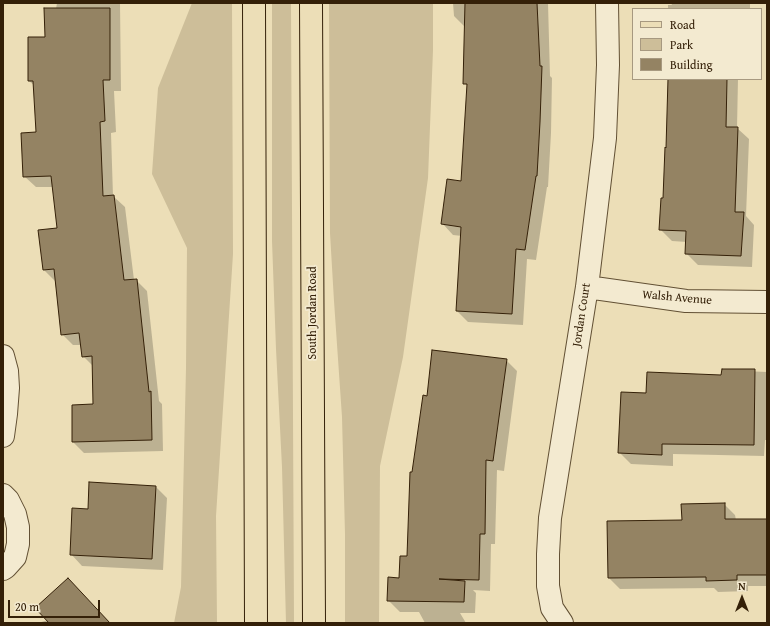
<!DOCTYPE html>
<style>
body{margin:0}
#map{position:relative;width:770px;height:626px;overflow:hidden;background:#ecdeb7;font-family:"Gentium Book Plus",serif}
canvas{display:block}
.frame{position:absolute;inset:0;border:4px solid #342008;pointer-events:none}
.legend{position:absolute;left:632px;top:8px;width:130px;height:72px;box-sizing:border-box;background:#f3ead0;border:1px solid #a79980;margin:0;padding:5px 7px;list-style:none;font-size:12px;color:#342008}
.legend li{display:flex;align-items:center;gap:8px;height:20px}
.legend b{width:20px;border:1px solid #a79980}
.north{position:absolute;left:722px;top:578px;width:40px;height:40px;-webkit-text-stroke:3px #f3ead0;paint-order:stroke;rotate:0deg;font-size:11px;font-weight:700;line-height:16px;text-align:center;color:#342008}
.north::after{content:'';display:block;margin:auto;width:14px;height:18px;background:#342008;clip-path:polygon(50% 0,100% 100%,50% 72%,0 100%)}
.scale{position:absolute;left:8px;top:600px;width:92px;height:18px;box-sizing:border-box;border:2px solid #342008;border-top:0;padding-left:5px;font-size:12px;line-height:14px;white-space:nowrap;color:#342008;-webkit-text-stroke:3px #f3ead0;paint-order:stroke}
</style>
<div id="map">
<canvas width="770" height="626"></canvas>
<div class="frame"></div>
<ul class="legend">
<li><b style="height:5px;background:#ecdeb7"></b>Road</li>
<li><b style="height:11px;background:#cdbe99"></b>Park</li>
<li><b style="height:11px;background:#948363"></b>Building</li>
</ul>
<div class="north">N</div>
<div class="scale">20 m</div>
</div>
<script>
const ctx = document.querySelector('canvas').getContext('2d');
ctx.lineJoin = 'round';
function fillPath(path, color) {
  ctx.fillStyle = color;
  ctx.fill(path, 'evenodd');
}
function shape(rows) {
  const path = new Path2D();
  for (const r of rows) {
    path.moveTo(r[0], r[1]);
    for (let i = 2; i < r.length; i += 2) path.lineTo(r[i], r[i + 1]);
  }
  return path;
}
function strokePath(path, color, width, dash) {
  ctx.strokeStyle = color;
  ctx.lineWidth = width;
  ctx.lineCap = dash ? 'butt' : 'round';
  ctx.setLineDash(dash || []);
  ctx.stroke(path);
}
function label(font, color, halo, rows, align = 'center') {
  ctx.font = font + ' "Gentium Book Plus",serif';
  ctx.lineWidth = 3.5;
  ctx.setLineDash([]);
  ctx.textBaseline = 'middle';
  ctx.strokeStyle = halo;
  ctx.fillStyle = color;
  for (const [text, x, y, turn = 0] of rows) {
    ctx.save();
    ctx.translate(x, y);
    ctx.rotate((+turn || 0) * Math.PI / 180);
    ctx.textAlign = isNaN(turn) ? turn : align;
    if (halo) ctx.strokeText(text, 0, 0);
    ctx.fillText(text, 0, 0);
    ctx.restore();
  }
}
const green = shape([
 [192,3,232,3,233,254,216,516,217,623,174,623,181,587,186,368,187,248,152,174,158,88],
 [272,3,291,3,294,623,286,623,282,467,276,349,272,241],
 [329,3,433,3,433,50,428,178,403,357,380,466,379,623,345,623,345,534,342,417,334,301,330,233]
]);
const shadow = shape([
 [57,3,120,3,121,91,114,91,116,132,111,133,113,196,125,207,134,280,136,280,147,291,159,401,162,404,163,451,84,453,73,442,94,405,94,367,83,356,81,345,73,345,62,334,55,281,44,270,58,229,53,187,36,187,24,176,37,133,35,86,29,81,56,9],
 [453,3,548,3,550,76,552,78,551,133,548,187,547,187,536,260,527,259,523,325,468,322,457,311,462,236,453,235,442,223,462,182,468,86,464,83,465,27,454,16],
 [671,3,750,3,750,9,668,9,668,5,672,5],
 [669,79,738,79,737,128,749,139,746,216,754,225,752,267,698,265,686,253,687,242,672,241,660,229,664,199,667,149],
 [506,360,517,371,504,471,497,470,495,544,491,544,490,591,473,590,476,593,475,613,460,613,466,623,425,623,419,612,400,612,388,600,400,579,408,557,413,473,428,397],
 [722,370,767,372,767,440,765,440,764,456,673,454,673,466,631,464,620,453,647,394,722,376],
 [90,483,156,487,167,498,163,570,82,566,71,554,89,510],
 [724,504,735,515,736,520,767,520,767,586,748,586,748,591,718,592,714,588,620,589,609,578,683,521],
 [48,620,109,623,38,623]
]);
const building = shape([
 [465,3,537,3,540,66,542,66,540,122,537,176,536,176,525,250,516,249,512,314,456,311,461,227,441,224,447,179,461,181,467,84,463,84,465,3],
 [44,8,110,8,110,80,103,80,105,121,100,122,103,196,114,195,124,280,137,279,149,392,151,391,152,440,72,442,72,405,93,404,92,356,82,357,79,333,61,335,54,269,43,270,38,230,57,228,51,176,23,177,21,133,36,132,33,81,28,81,28,37,45,37,44,8],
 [668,79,727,79,726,127,738,127,735,212,744,212,741,256,685,254,686,231,659,230,661,198,663,198,665,147,666,148,668,79],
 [432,350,507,359,493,461,486,460,485,534,480,534,479,580,439,579,465,581,464,602,387,601,388,577,399,578,400,556,407,556,410,472,412,472,423,395,427,396,432,350],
 [722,369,755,369,754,445,662,444,662,455,618,453,621,392,646,393,647,372,721,375,722,369],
 [89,482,156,486,152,559,70,555,72,508,88,509,89,482],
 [725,503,725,519,767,519,767,575,737,575,737,580,706,581,706,577,608,578,607,521,682,520,681,504,725,503],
 [68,578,110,623,49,623,35,608,68,578]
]);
const minor = shape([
 [587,287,686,301,767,302],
 [3,356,7,371,8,388,6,414,3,436],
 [3,495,8,500,15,514,18,527,18,544,15,557,6,567,3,569],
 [562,623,552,608,548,586,548,554,550,518,587,287,605,138,608,65,607,3]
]);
const major = shape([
 [254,3,256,623],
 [311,3,314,623]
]);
const streetNames = [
 ["Walsh Avenue",677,298,5],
 ["South Jordan Road",313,313,-90],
 ["Jordan Court",582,315,-81]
];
fillPath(green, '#cdbe99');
fillPath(shadow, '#0003');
fillPath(building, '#948363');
strokePath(building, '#342008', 1);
strokePath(minor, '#625034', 24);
strokePath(major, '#342008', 24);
strokePath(minor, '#f3ead0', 22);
strokePath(major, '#ecdeb7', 22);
label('12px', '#342008', '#f3ead0', streetNames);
</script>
